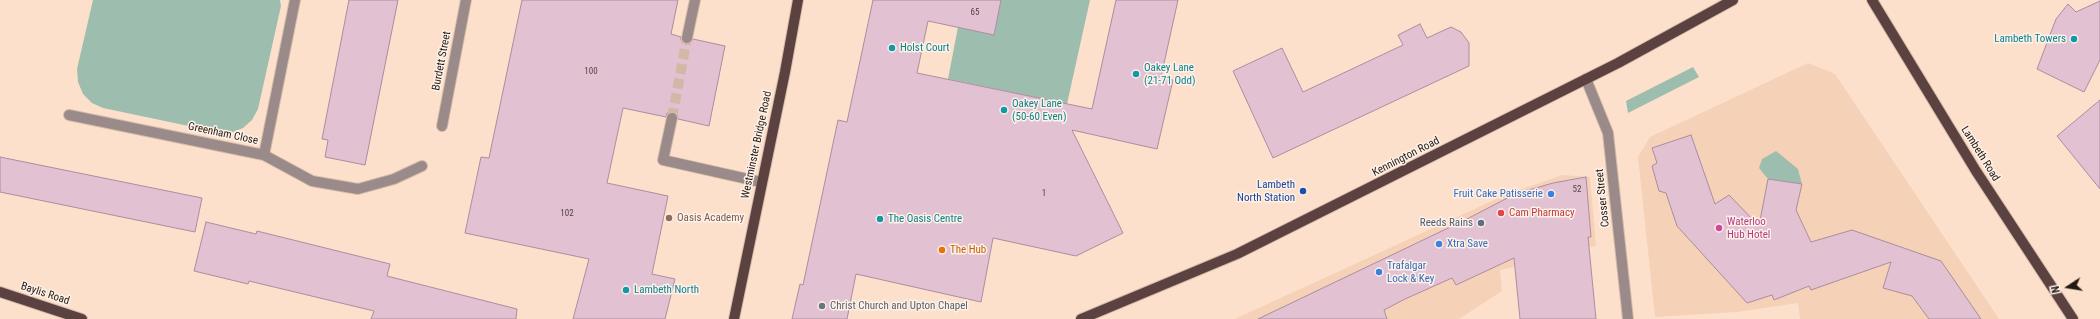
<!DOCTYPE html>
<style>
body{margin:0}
#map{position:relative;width:2100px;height:319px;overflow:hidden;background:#fde0cb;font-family:"Roboto Condensed",sans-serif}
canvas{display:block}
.north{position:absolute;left:2048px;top:267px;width:40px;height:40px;-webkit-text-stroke:3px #fdf1e8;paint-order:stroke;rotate:258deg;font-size:11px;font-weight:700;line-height:16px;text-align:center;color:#241a13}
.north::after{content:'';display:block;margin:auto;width:14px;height:18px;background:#241a13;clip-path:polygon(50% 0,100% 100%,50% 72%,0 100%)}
</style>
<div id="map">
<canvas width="2100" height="319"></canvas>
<div class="north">N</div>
</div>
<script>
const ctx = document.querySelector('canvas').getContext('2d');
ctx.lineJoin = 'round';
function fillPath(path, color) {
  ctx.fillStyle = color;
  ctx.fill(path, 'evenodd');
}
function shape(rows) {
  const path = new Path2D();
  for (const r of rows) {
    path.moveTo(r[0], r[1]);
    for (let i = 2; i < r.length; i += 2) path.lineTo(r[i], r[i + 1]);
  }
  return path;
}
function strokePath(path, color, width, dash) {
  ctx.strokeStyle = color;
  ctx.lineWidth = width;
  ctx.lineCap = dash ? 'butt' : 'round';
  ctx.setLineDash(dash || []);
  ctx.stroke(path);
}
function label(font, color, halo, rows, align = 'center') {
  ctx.font = font + ' "Roboto Condensed",sans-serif';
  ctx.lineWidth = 3;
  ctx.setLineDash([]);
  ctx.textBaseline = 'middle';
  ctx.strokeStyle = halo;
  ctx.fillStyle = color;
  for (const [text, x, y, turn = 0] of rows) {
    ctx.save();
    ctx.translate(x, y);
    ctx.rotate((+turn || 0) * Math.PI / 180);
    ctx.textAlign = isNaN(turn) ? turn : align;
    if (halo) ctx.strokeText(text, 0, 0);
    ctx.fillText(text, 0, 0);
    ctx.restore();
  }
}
const built = shape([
 [1808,63,1835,74,1999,319,1800,319,1798,303,1737,312,1655,317,1638,157,1650,137],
 [1563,175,1590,177,1596,246,1552,249,1543,261,1500,270,1502,291,1459,319,1235,319,1507,194]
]);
const green = shape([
 [93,0,280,0,281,6,258,109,252,120,243,128,233,132,222,133,103,108,92,103,83,94,78,82,77,69],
 [1001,0,1090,0,1067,104,948,79,958,27,994,35],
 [1693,67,1699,77,1628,113,1626,101],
 [1776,151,1798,169,1802,184,1768,179,1759,168,1762,159]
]);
const building = shape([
 [349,0,398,0,365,165,325,157,328,140,322,139,349,0],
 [522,0,678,0,671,34,681,37,681,40,685,44,689,44,693,39,725,46,709,126,678,119,677,113,673,112,667,113,666,117,623,108,607,183,668,196,652,274,675,279,665,319,573,319,589,259,465,233,481,157,489,158,522,0],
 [873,0,1001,0,994,35,928,21,917,73,1092,109,1116,0,1178,0,1161,77,1173,80,1157,149,1072,130,1123,233,1076,256,993,238,981,302,856,274,847,319,792,319,800,284,803,285,838,120,847,122,873,0],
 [2100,1,2100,60,2084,92,2037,69,2056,19,2068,4,2076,12,2100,1],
 [1420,24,1427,38,1451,27,1461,32,1469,43,1469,66,1273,158,1233,71,1282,48,1303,92,1403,45,1398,35,1420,24],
 [2100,100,2100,189,2057,136,2100,100],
 [1691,135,1715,204,1729,195,1759,226,1768,179,1802,184,1796,210,1811,242,1852,230,1941,261,1981,319,1929,319,1912,296,1883,288,1891,262,1811,290,1809,286,1774,300,1772,295,1747,303,1677,226,1666,193,1659,191,1652,166,1657,163,1652,148,1691,135],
 [0,157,202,198,195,232,0,192,0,157],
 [1586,177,1591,237,1588,237,1596,319,1520,319,1514,258,1456,285,1452,278,1405,299,1384,310,1387,319,1258,319,1467,219,1515,194,1553,183,1586,177],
 [206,222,256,234,257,231,390,264,387,276,517,309,516,319,371,319,374,311,249,281,248,284,194,271,206,222]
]);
const minorTunnel = shape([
 [672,118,687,38]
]);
const minor = shape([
 [687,38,695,0],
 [1586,79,1608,133,1628,319],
 [69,115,264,155,312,181,358,189,394,179,422,166],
 [672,118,663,160,761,182],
 [442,126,466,0],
 [264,155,295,0]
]);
const major = shape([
 [1872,0,1976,171,2073,319],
 [0,292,82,319],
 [734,319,785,72,798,0],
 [1081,319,1237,254,1618,63,1733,0]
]);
const markers = [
 [2074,39,4,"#0f9aa8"],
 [892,48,4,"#0f9aa8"],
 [1136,74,4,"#0f9aa8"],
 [1004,110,4,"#0f9aa8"],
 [1303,191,4,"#1a4fb4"],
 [1551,194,4,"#3f7fe0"],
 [1501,213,4,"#e0444e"],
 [669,218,4,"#8d6e63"],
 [880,219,4,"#0f9aa8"],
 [1481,223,4,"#5c6f8a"],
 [1719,228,4,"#d1479c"],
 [1439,244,4,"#3f7fe0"],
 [942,250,4,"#e8710a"],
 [1379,272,4,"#3f7fe0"],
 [626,290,4,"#0f9aa8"],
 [822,306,4,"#6b7280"]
];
const numberNames = [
 ["65",975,13],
 ["100",591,72],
 ["52",1577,190],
 ["1",1044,194],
 ["102",567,214]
];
const cultureNames = [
 ["Lambeth Towers",2066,39,"right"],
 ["Holst Court",900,48],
 ["Oakey Lane",1144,68],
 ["(21-71 Odd)",1144,81],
 ["Oakey Lane",1012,104],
 ["(50-60 Even)",1012,117],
 ["The Oasis Centre",888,219],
 ["Lambeth North",634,290]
];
const streetNames = [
 ["Burdett Street",442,61,-79],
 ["Greenham Close",223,134,12],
 ["Westminster Bridge Road",757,145,-78],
 ["Lambeth Road",1980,154,58],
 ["Kennington Road",1406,157,-27],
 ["Cosser Street",1603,198,-96],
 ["Baylis Road",45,294,18]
];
const transitNames = [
 ["Lambeth",1295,185],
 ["North Station",1295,198]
];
const shopNames = [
 ["Fruit Cake Patisserie",1543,194,"right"],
 ["Xtra Save",1447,244],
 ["Trafalgar",1387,266],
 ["Lock & Key",1387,279]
];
const healthNames = [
 ["Cam Pharmacy",1509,213]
];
const educationNames = [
 ["Oasis Academy",677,218]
];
const hotelNames = [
 ["Waterloo",1727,222],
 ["Hub Hotel",1727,235]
];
const serviceNames = [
 ["Reeds Rains",1473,223]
];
const foodNames = [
 ["The Hub",950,250]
];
const worshipNames = [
 ["Christ Church and Upton Chapel",830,306]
];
fillPath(built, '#f5d1b8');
fillPath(green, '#9dbeae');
fillPath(building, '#e1c1d2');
strokePath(building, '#ab8d9e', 1);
strokePath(minorTunnel, '#d2b8a6', 10, [10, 5]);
strokePath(minor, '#d6bcaa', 12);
strokePath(major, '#d6bcaa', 12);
strokePath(minor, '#9a8b8a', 10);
strokePath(major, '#5b4140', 10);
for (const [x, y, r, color] of markers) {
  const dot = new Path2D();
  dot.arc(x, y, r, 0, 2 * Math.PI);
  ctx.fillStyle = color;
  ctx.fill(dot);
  strokePath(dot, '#fdf1e8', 1.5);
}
label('9px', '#534443', null, numberNames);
label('11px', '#0d838f', '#fdf1e8', cultureNames, 'left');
label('11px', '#241a13', '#fdf1e8', streetNames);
label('11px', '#164399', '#fdf1e8', transitNames, 'right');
label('11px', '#366cbe', '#fdf1e8', shopNames, 'left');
label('11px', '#be3a42', '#fdf1e8', healthNames, 'left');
label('11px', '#785e54', '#fdf1e8', educationNames, 'left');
label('11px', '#b23c85', '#fdf1e8', hotelNames, 'left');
label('11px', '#4e5e75', '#fdf1e8', serviceNames, 'right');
label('11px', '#c56008', '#fdf1e8', foodNames, 'left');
label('11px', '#5b616d', '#fdf1e8', worshipNames, 'left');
</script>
